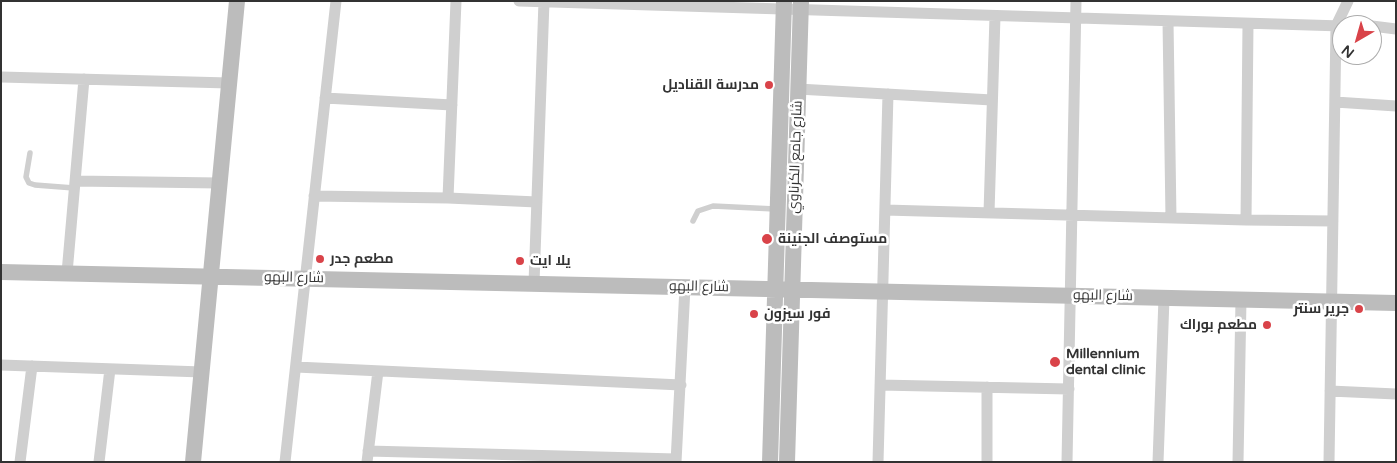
<!DOCTYPE html>
<meta charset="utf-8">
<style>
body{margin:0}
#map{position:relative;width:1397px;height:463px;overflow:hidden;background:#fff;font-family:"Varela Round",sans-serif}
canvas{display:block}
.frame{position:absolute;inset:0;border:2px solid #323232;pointer-events:none}
.north{position:absolute;left:1332px;top:15px;width:50px;height:50px;box-sizing:border-box;background:#fff;border:1px solid #adadad;border-radius:50%;rotate:218deg;font-size:14px;font-weight:700;line-height:20px;text-align:center;color:#323232}
.north::after{content:'';display:block;margin:auto;width:18px;height:22px;background:#d94349;clip-path:polygon(50% 0,100% 100%,50% 72%,0 100%)}
</style>
<div id="map">
<canvas width="1397" height="463"></canvas>
<div class="frame"></div>
<div class="north">N</div>
</div>
<script>
const ctx = document.querySelector('canvas').getContext('2d');
ctx.lineJoin = 'round';
function shape(rows) {
  const path = new Path2D();
  for (const r of rows) {
    path.moveTo(r[0], r[1]);
    for (let i = 2; i < r.length; i += 2) path.lineTo(r[i], r[i + 1]);
  }
  return path;
}
function strokePath(path, color, width, dash) {
  ctx.strokeStyle = color;
  ctx.lineWidth = width;
  ctx.lineCap = dash ? 'butt' : 'round';
  ctx.setLineDash(dash || []);
  ctx.stroke(path);
}
function label(font, color, halo, rows, align = 'center') {
  ctx.font = font + ' "Varela Round",Cairo,sans-serif';
  ctx.lineWidth = 5;
  ctx.setLineDash([]);
  ctx.textBaseline = 'middle';
  ctx.strokeStyle = halo;
  ctx.fillStyle = color;
  for (const [text, x, y, turn = 0] of rows) {
    ctx.save();
    ctx.translate(x, y);
    ctx.rotate((+turn || 0) * Math.PI / 180);
    ctx.textAlign = isNaN(turn) ? turn : align;
    if (halo) ctx.strokeText(text, 0, 0);
    ctx.fillText(text, 0, 0);
    ctx.restore();
  }
}
const lane = shape([
 [30,153,26,177,29,183,35,185,74,188],
 [693,221,698,211,713,206,775,209]
]);
const street = shape([
 [519,1,1342,26],
 [1168,21,1171,218],
 [1349,25,1362,25],
 [1372,26,1396,29],
 [1,77,229,83],
 [798,89,992,100],
 [325,98,452,105],
 [1335,102,1396,106],
 [75,181,219,183],
 [314,196,448,198,537,202],
 [448,198,456,1],
 [885,210,1246,220,1333,221],
 [989,213,995,16],
 [1246,220,1248,24],
 [67,273,84,79],
 [534,283,544,1],
 [1,365,202,372],
 [296,367,681,385],
 [880,385,1069,389],
 [1330,391,1396,394],
 [368,451,676,459],
 [20,462,32,366],
 [99,462,110,369],
 [285,462,336,1],
 [367,462,378,371],
 [676,462,685,287],
 [878,462,888,94],
 [987,462,987,387],
 [1067,462,1076,1],
 [1158,462,1164,298],
 [1238,462,1241,300],
 [1329,462,1336,26,1348,1]
]);
const secondary = shape([
 [1,272,1396,303],
 [193,462,237,1],
 [770,462,784,1],
 [787,462,801,1]
]);
const markers = [
 [769,85,5,"#d94349"],
 [767,239,6,"#d94349"],
 [320,259,5,"#d94349"],
 [520,261,5,"#d94349"],
 [1359,309,5,"#d94349"],
 [754,314,5,"#d94349"],
 [1267,325,5,"#d94349"],
 [1055,362,6,"#d94349"]
];
const poiNames = [
 ["مدرسة القناديل",759,85,"right"],
 ["مستوصف الجنينة",778,239],
 ["مطعم جدر",330,259],
 ["يلا ايت",530,261],
 ["جرير سنتر",1349,309,"right"],
 ["فور سيزون",764,314],
 ["مطعم بوراك",1257,325,"right"],
 ["Millennium",1066,354],
 ["dental clinic",1066,370]
];
const streetNames = [
 ["شارع جامع الكرناوي",796,157,-88],
 ["شارع البهو",294,278,1],
 ["شارع البهو",699,287,1],
 ["شارع البهو",1103,296,1]
];
strokePath(lane, '#cfcfcf', 5.5);
strokePath(street, '#cfcfcf', 11);
strokePath(secondary, '#bcbcbc', 16);
for (const [x, y, r, color] of markers) {
  const dot = new Path2D();
  dot.arc(x, y, r, 0, 2 * Math.PI);
  ctx.fillStyle = color;
  ctx.fill(dot);
  strokePath(dot, '#fff', 2);
}
label('bold 14px', '#323232', '#fff', poiNames, 'left');
label('14px', '#323232', '#fff', streetNames);
</script>
